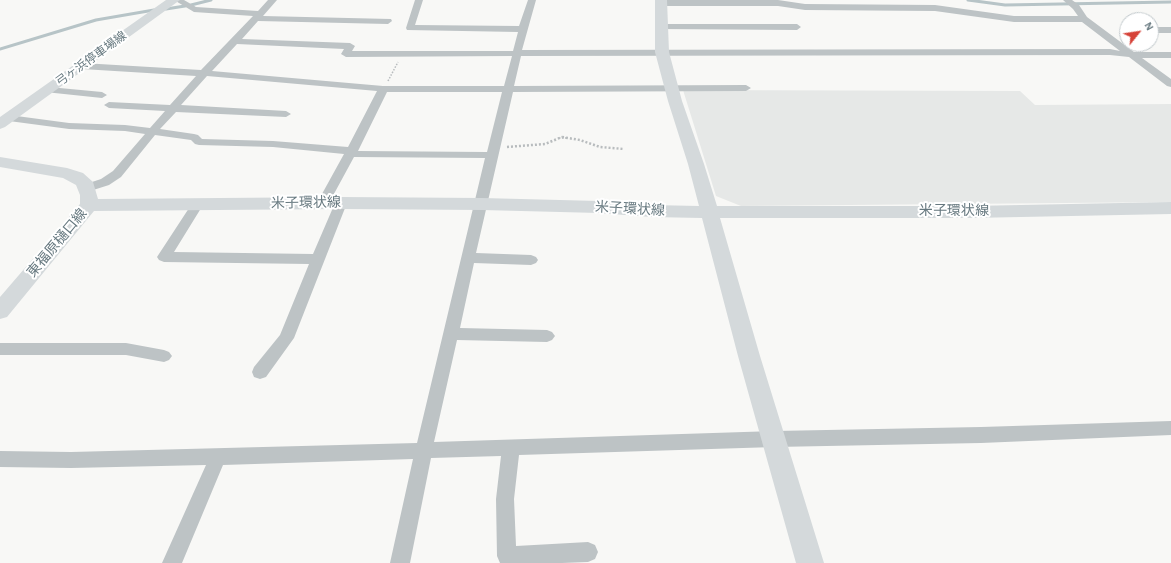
<!DOCTYPE html>
<meta charset="utf-8">
<style>
body{margin:0}
#map{position:relative;width:1171px;height:563px;overflow:hidden;background:#f8f8f6;font-family:"Alegreya Sans",sans-serif}
canvas{display:block}
.north{position:absolute;left:1119px;top:12px;width:40px;height:40px;box-sizing:border-box;background:#fff;border:1px solid #c2c9cc;border-radius:50%;rotate:60deg;font-size:11px;font-weight:700;line-height:16px;text-align:center;color:#66787f}
.north::after{content:'';display:block;margin:auto;width:14px;height:18px;background:#d64238;clip-path:polygon(50% 0,100% 100%,50% 72%,0 100%)}
</style>
<div id="map">
<canvas width="1171" height="563"></canvas>
<div class="north">N</div>
</div>
<script>
const ctx = document.querySelector('canvas').getContext('2d');
ctx.lineJoin = 'round';
function fillPath(path, color) {
  ctx.fillStyle = color;
  ctx.fill(path, 'evenodd');
}
function shape(rows) {
  const path = new Path2D();
  for (const r of rows) {
    path.moveTo(r[0], r[1]);
    for (let i = 2; i < r.length; i += 2) path.lineTo(r[i], r[i + 1]);
  }
  return path;
}
function strokePath(path, color, width, dash) {
  ctx.strokeStyle = color;
  ctx.lineWidth = width;
  ctx.lineCap = dash ? 'butt' : 'round';
  ctx.setLineDash(dash || []);
  ctx.stroke(path);
}
function label(font, color, halo, rows, align = 'center') {
  ctx.font = font + ' "Alegreya Sans","Noto Sans JP",sans-serif';
  ctx.lineWidth = 4;
  ctx.setLineDash([]);
  ctx.textBaseline = 'middle';
  ctx.strokeStyle = halo;
  ctx.fillStyle = color;
  for (const [text, x, y, turn = 0] of rows) {
    ctx.save();
    ctx.translate(x, y);
    ctx.rotate((+turn || 0) * Math.PI / 180);
    ctx.textAlign = isNaN(turn) ? turn : align;
    if (halo) ctx.strokeText(text, 0, 0);
    ctx.fillText(text, 0, 0);
    ctx.restore();
  }
}
const built = shape([
 [683,90,1020,91,1035,105,1171,104,1171,202,741,206,716,196]
]);
const stream = shape([
 [968,0,1005,5,1171,2],
 [191,5,211,0],
 [166,9,185,6],
 [0,49,96,20,154,10]
]);
const pathFar1 = shape([
 [388,81,398,62],
 [559,138,568,138]
]);
const path = shape([
 [562,137,580,140,600,147,624,149],
 [507,147,545,144,562,137]
]);
const street = shape([
 [174,0,184,0,196,7,258,11,268,0,277,0,263,16,391,19,392,21,388,24,258,21,242,39,350,43,355,46,352,51,513,51,518,32,407,30,406,28,415,0,423,0,415,25,519,26,528,0,536,0,522,50,1110,49,1120,51,1082,22,1014,22,935,11,805,10,778,6,661,6,657,3,661,0,778,0,805,4,935,5,1014,16,1078,16,1073,9,1063,0,1072,0,1079,5,1087,17,1134,52,1171,52,1171,58,1142,58,1171,79,1171,87,1167,86,1129,57,1110,55,521,56,514,86,746,85,751,88,746,91,513,92,476,253,531,255,536,257,538,260,536,263,531,265,474,263,460,328,547,330,552,332,555,336,552,340,547,342,457,340,434,442,775,431,981,427,1171,421,1171,435,981,443,775,447,519,455,514,499,516,546,588,542,595,545,598,552,595,559,588,562,562,563,500,563,497,556,496,499,501,456,431,458,410,563,390,563,413,459,223,465,182,563,162,563,206,465,71,468,0,467,0,451,71,452,417,443,485,158,354,157,329,203,327,206,323,207,319,206,317,203,344,154,273,147,199,145,195,144,191,140,155,135,121,177,109,185,87,192,83,191,81,188,83,185,101,179,113,171,145,134,125,131,69,129,9,121,4,118,9,115,69,123,125,125,150,128,165,111,109,108,104,105,109,102,170,105,196,76,82,69,77,66,82,63,201,70,253,16,194,12,174,0],
 [237,44,344,49,341,54,346,57,512,56,504,86,383,86,212,71,237,44],
 [207,76,377,91,348,147,273,141,202,139,198,135,194,134,160,129,176,112,286,117,291,114,286,111,181,105,207,76],
 [387,92,502,92,487,152,358,151,387,92],
 [662,24,797,24,801,27,797,30,659,29,658,27,662,24],
 [1151,27,1171,27,1171,33,1151,33,1151,27],
 [49,87,102,92,107,95,102,98,45,92,44,90,49,87],
 [341,199,345,200,347,203,294,338,266,377,260,379,254,377,252,372,254,367,280,335,309,264,164,262,159,260,157,257,193,202,197,201,201,202,203,205,174,252,313,254,335,203,337,200,341,199],
 [0,343,126,343,164,350,169,352,172,356,169,360,164,362,126,355,0,355,0,343]
]);
const secondary = shape([
 [166,0,180,0,5,127,0,129,0,117,166,0],
 [655,0,667,0,669,52,682,101,704,164,717,206,971,206,1171,202,1171,214,971,218,720,218,760,356,824,563,796,563,738,356,702,218,651,217,599,213,482,210,341,209,94,211,7,317,0,319,0,297,80,204,80,195,76,185,63,178,0,167,0,157,67,168,83,173,93,182,98,199,341,197,482,198,599,201,651,205,699,206,688,164,668,101,655,52,655,0]
]);
const farStreetnames = [
 ["弓ヶ浜停車場線",91,59,-36]
];
const streetNames = [
 ["米子環状線",306,203,-1],
 ["米子環状線",630,209,3],
 ["米子環状線",954,211],
 ["東福原樋口線",57,243,-50]
];
fillPath(built, '#e6e8e7');
strokePath(stream, '#b7c4c7', 3);
strokePath(pathFar1, '#b8bcbe', 1.5, [1.5, 1.5]);
strokePath(path, '#b8bcbe', 2.5, [2, 2]);
fillPath(street, '#bdc3c5');
fillPath(secondary, '#d4d9db');
label('12px', '#66787f', '#fff', farStreetnames);
label('14px', '#66787f', '#fff', streetNames);
</script>
